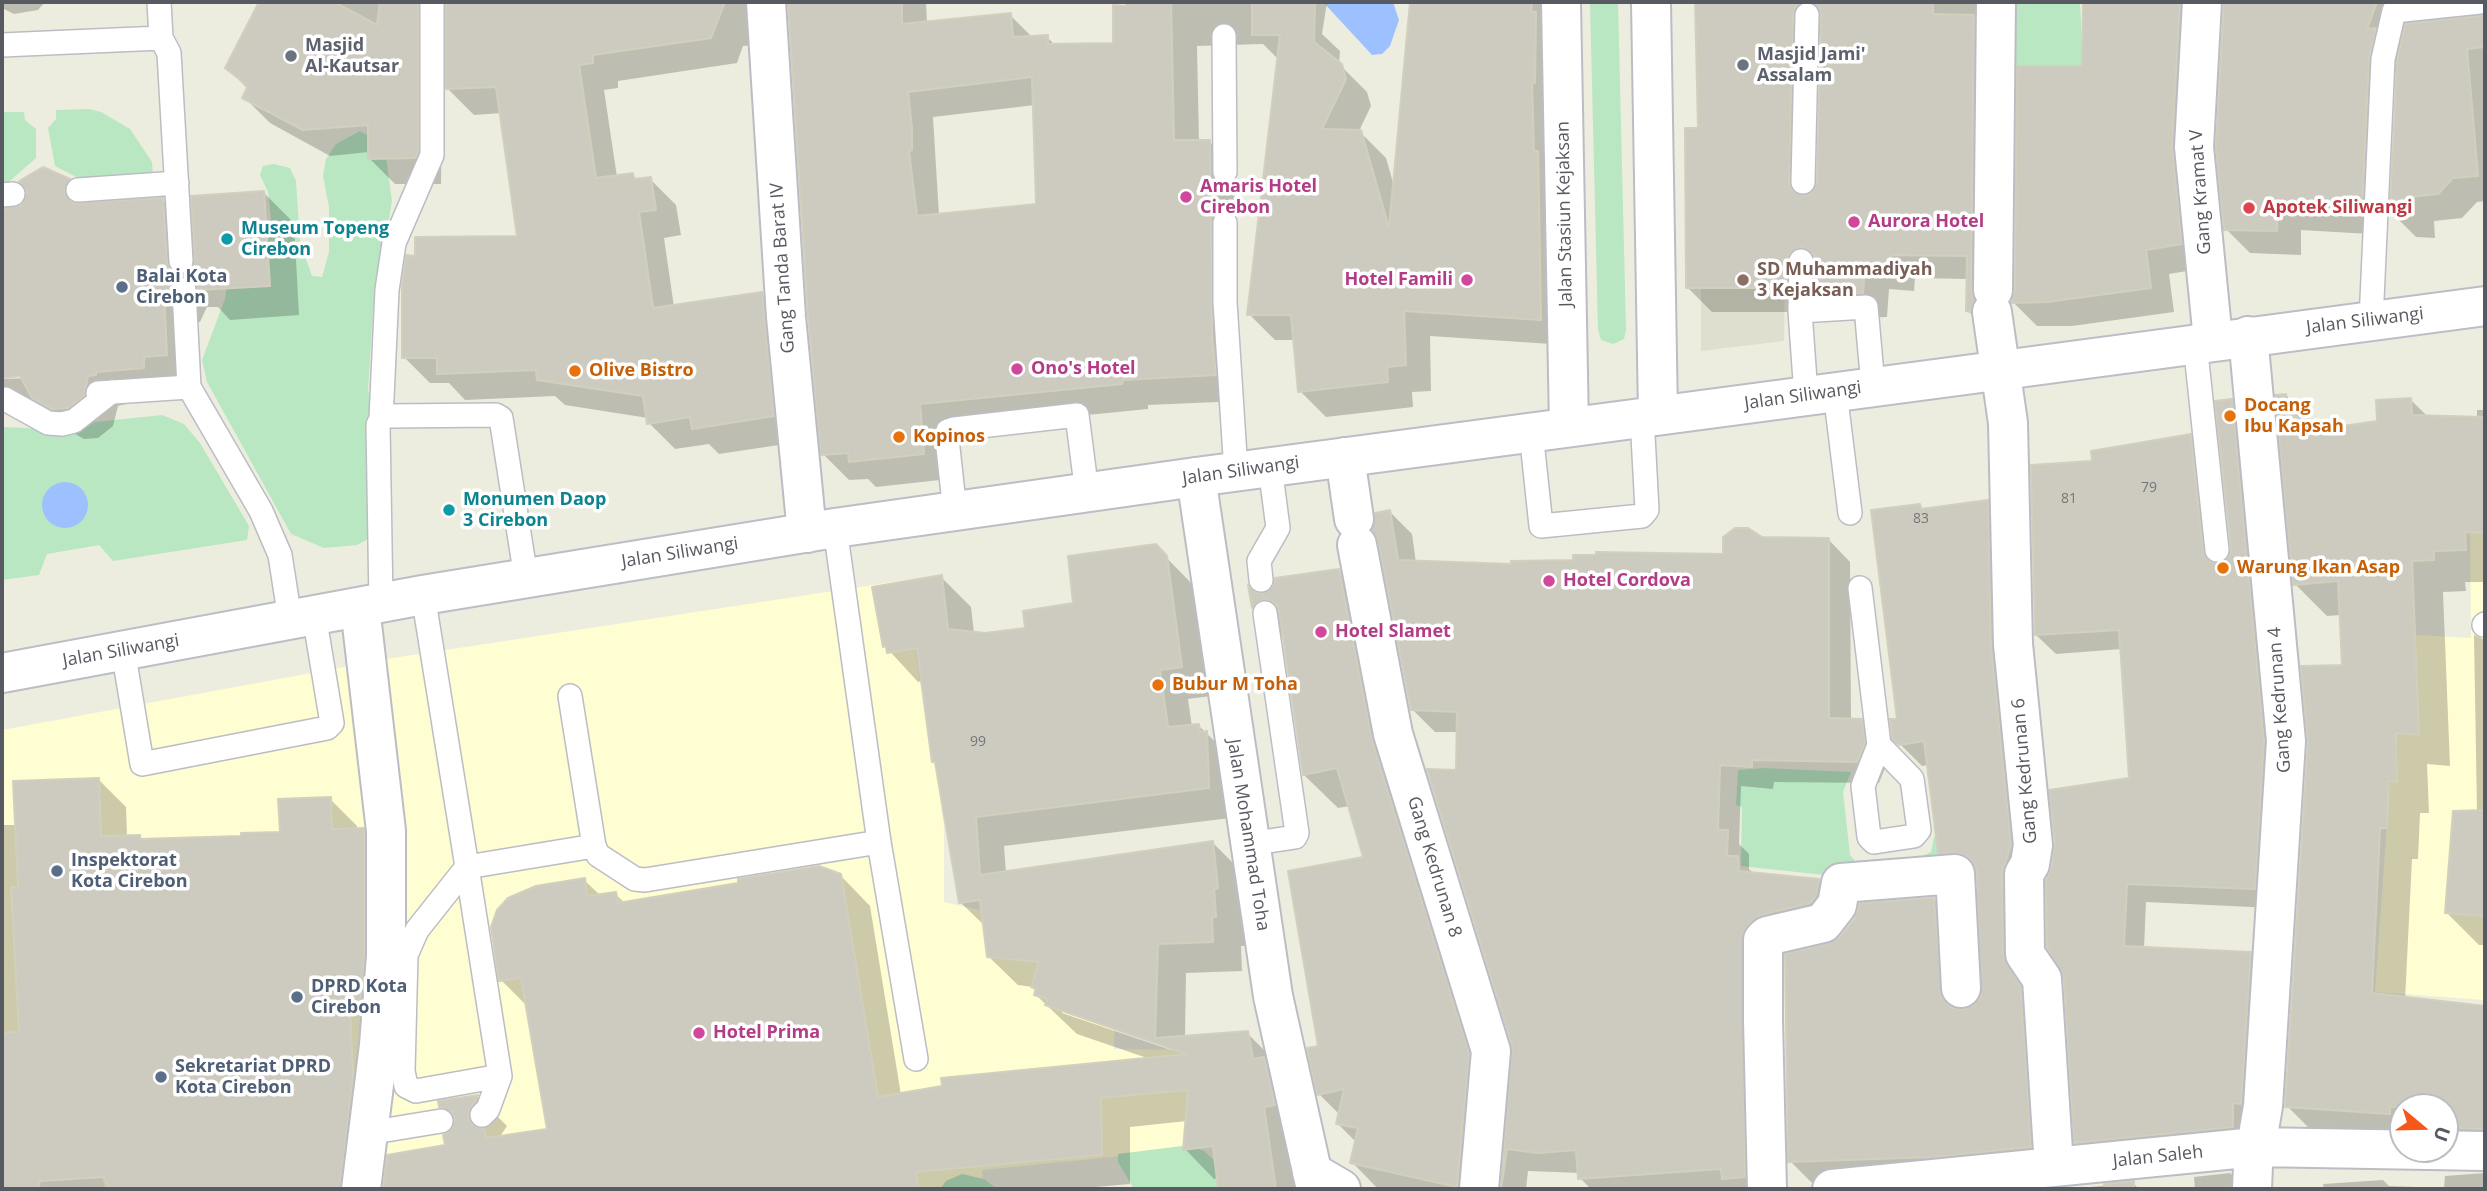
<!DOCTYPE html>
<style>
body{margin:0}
#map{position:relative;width:2487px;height:1191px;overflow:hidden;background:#ededdf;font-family:"Open Sans",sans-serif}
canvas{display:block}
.frame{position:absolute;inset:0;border:4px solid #585a62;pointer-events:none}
.north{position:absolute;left:2389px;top:1093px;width:70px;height:70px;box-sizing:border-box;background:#fff;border:2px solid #bcbdc0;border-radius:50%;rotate:109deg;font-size:19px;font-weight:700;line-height:28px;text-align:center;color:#585a62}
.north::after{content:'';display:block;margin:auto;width:24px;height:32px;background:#f8571a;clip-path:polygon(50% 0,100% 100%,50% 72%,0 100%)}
</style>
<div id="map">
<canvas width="2487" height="1191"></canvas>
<div class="frame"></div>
<div class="north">U</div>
</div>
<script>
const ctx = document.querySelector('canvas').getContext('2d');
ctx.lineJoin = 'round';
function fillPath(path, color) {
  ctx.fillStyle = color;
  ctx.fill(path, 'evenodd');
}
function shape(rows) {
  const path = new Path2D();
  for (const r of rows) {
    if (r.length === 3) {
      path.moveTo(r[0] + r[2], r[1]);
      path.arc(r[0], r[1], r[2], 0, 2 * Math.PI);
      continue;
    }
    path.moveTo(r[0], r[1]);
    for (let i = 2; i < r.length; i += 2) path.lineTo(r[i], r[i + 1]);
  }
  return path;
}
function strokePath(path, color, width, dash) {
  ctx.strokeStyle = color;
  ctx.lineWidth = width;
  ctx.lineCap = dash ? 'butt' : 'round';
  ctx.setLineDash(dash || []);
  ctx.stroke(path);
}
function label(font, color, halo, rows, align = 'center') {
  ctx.font = font + ' "Open Sans",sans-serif';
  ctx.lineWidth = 7;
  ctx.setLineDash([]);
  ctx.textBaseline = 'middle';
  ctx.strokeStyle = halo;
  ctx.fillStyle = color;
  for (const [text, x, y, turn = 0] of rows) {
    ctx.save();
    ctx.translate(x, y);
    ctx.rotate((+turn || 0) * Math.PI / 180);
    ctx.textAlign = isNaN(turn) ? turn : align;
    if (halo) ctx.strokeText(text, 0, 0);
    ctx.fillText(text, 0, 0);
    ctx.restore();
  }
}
const commercial = shape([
 [2476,514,2485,514,2485,1000,2375,992,2390,782,2398,782,2397,733,2380,633,2471,638,2470,521],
 [906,580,931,762,935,762,944,827,944,902,988,912,1115,1001,1114,1049,1190,1050,1183,1150,982,1170,984,1189,374,1189,373,661],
 [360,664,379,833,347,1189,105,1189,102,1175,19,1123,2,1126,2,730]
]);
const education = shape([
 [1787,129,1784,341,1701,351,1701,218]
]);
const green = shape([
 [1590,2,1618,2,1626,330,1624,339,1613,344,1601,340,1598,330],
 [2005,2,2080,2,2083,68,2014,69],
 [89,109,101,112,130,129,152,162,153,176,92,185,55,166,48,128,56,119,56,110],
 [2,112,24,112,25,120,36,129,36,158,2,188],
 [360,131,376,140,385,150,392,201,373,310,368,390,373,414,372,514,368,539,357,545,324,548,291,534,207,382,202,360,225,299,228,276,241,257,272,227,268,192,260,175,263,166,274,164,290,168,296,181,300,242,312,276,322,277,329,252,329,207,323,176,326,159,336,144],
 [162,415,184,424,200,443,249,526,247,540,113,561,99,545,47,554,39,575,2,580,2,427,28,428,54,435,70,434,95,422],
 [1764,768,1851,772,1843,792,1850,855,1856,862,1922,856,1931,852,1934,837,1977,836,1975,867,1843,877,1741,866,1742,807,1736,805,1738,770],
 [1190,1145,1204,1151,1214,1160,1223,1175,1224,1189,1134,1189,1118,1162,1118,1154],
 [962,1174,984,1179,997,1189,940,1189,946,1181]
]);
const water = shape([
 [1323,2,1393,2,1399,20,1390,46,1382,54,1372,55],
 [65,505,23]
]);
const shadow = shape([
 [2,2,45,2,38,10,14,14,2,8],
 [261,2,926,2,927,23,1010,15,1033,38,1047,37,1056,46,1115,44,1128,2,1327,2,1322,34,1340,51,1339,64,1367,92,1371,106,1359,131,1386,158,1394,186,1412,2,1560,2,1566,345,1430,336,1431,391,1412,392,1413,407,1326,417,1300,391,1295,340,1275,340,1249,314,1279,60,1263,44,1197,46,1199,142,1209,141,1235,167,1237,364,1241,401,1148,405,1148,409,945,429,949,479,876,487,868,479,849,480,823,454,790,6,779,10,770,44,743,46,737,63,618,81,618,88,604,90,617,177,633,175,638,181,650,179,676,205,681,235,664,238,674,307,762,294,788,320,799,442,719,454,709,444,675,449,649,423,648,418,565,405,555,396,465,400,449,383,430,383,404,357,417,257,519,238,502,113,474,115,448,89,448,21,443,28,441,184,395,184,369,158,369,152,330,156,270,123,244,97,248,89,227,68],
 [1035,105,1038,206,939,215,933,117],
 [1697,2,2012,2,1992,335,1968,311,1968,279,1915,278,1914,291,1889,289,1887,317,1865,318,1841,312,1816,287,1816,276,1812,279,1810,312,1712,312,1688,288,1700,130],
 [1822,30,1819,183,1813,198,1817,39],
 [2085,2,2485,2,2485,201,2477,202,2462,218,2434,221,2435,238,2416,237,2392,213,2397,68,2393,83,2386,235,2301,230,2301,255,2250,253,2226,229,2225,4,2217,6,2205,268,2169,274,2174,312,2072,326,2037,326,2013,302,2084,67],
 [69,180,92,204,163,200,195,232,264,193,294,223,299,315,230,320,218,307,207,307,200,322,193,322,197,385,118,406,113,426,98,438,84,439,65,428,43,406,2,409,2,379,29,378,29,374,2,376,2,209,22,207],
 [2286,395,2321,431,2378,423,2411,400,2428,417,2477,418,2477,410,2485,410,2485,582,2465,582,2466,591,2443,592,2450,766,2427,764,2429,813,2420,813,2418,859,2412,859,2405,1000,2485,1008,2485,1160,2445,1140,2445,1107,2403,1107,2403,1144,2319,1138,2287,1106,2343,667,2341,615,2327,616,2295,584],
 [2231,401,2251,420,2283,762,2273,908,2146,902,2144,949,2250,954,2269,973,2252,1146,2095,1161,2076,1142,2066,977,2053,868,2057,843,2131,780,2122,649,2056,654,2036,635,2093,463,2190,436,2209,455,2221,565,2231,557],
 [1987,502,2009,523,2051,1168,1957,1178,1811,1182,1790,1161,1829,946,1934,899,1955,921,1962,1012,1974,1007,1982,999,1979,875,1961,874,1940,853,1928,765,1922,766,1894,738,1899,721,1920,505,1925,511],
 [1390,512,1412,534,1416,563,1513,566,1725,555,1761,539,1828,539,1850,562,1851,720,1861,720,1883,743,1886,766,1879,783,1774,782,1773,789,1741,786,1739,844,1749,854,1749,869,1754,874,1819,881,1841,903,1774,942,1766,1189,1591,1189,1580,1178,1580,1173,1528,1171,1526,1189,1501,1189,1514,1045,1457,772,1458,732,1435,732,1412,709],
 [1155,546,1196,588,1211,696,1188,699,1192,727,1199,726,1236,762,1238,817,1004,846,1006,873,1212,842,1242,872,1245,946,1241,946,1242,971,1186,973,1185,1037,1247,1033,1276,1062,1301,1189,1221,1189,1219,1178,1214,1179,1185,1149,1187,1121,1130,1127,1130,1184,1072,1189,383,1189,389,1156,447,1147,456,1122,440,1103,478,1097,507,1126,499,1138,549,1130,528,1007,501,980,499,911,521,892,584,880,601,896,615,894,625,903,841,876,870,906,901,1095,1150,1059,1077,1034,1036,995,1033,987,1018,985,988,956,985,926,960,902,938,766,934,761,923,681,918,682,885,646,941,577,971,607,974,633,1027,629,1075,604],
 [1062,1009,1172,1047,1171,1050,1062,1013],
 [1339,570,1372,604,1502,1088,1493,1189,1378,1189,1352,1162,1356,1142,1338,1124,1340,1115,1319,1094,1320,1047,1365,858,1350,806,1338,808,1304,775,1284,638,1254,607,1251,590,1264,596],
 [2474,635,2485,640,2485,945,2479,945,2447,913,2477,812],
 [99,780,126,807,127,837,140,836,144,840,242,838,281,833,330,799,357,826,357,830,363,830,390,857,365,1189,2,1189,2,825,17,825],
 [2230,1173,2246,1189,2195,1189,2194,1177],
 [2485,1173,2485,1189,2324,1189,2323,1184,2383,1180,2389,1186,2444,1188,2445,1176],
 [2133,1183,2139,1189,2069,1189]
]);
const building = shape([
 [259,2,334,2,377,25,380,2,418,2,418,152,415,158,368,159,368,125,303,130,242,98,248,86,225,68,259,2],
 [446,2,725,2,711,38,593,55,593,63,579,65,596,178,633,173,634,179,651,177,656,210,639,212,653,308,762,292,774,416,692,429,690,417,647,424,643,396,537,380,536,370,437,374,437,358,402,358,402,286,406,255,415,256,415,237,517,236,496,87,446,89,446,2],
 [788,2,902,2,902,24,1011,13,1013,37,1048,35,1048,44,1113,43,1113,5,1126,6,1126,2,1171,2,1174,140,1210,140,1212,337,1216,375,1123,380,1122,384,920,404,924,454,849,462,848,453,821,455,808,315,788,2],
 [1032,77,1036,204,917,216,909,151,912,150,912,128,908,92,1032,77],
 [1252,2,1315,2,1314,42,1342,64,1346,79,1322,129,1361,130,1389,228,1410,2,1532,2,1531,12,1536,12,1535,83,1532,83,1534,151,1538,151,1541,320,1404,311,1406,365,1387,367,1388,382,1298,392,1291,315,1247,315,1280,35,1252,35,1252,2],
 [1695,2,1804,2,1795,7,1793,15,1789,182,1791,189,1802,196,1810,194,1817,182,1821,15,1819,8,1810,2,1933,2,1933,14,1974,15,1971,290,1974,301,1971,312,1966,311,1967,256,1891,255,1890,268,1865,266,1863,293,1840,295,1829,294,1829,288,1814,288,1814,255,1801,247,1789,254,1786,288,1686,288,1685,128,1698,128,1695,2],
 [2083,2,2180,2,2172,146,2182,244,2146,250,2151,288,2047,302,2011,303,2015,290,2017,66,2082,66,2083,2],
 [2224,2,2377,2,2367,29,2376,28,2369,58,2362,212,2278,206,2277,231,2224,230,2216,147,2224,2],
 [2485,15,2485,47,2467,49,2478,176,2453,178,2438,194,2411,197,2412,215,2390,214,2397,61,2405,24,2485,15],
 [43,167,70,179,64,192,73,203,163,198,167,262,174,273,181,275,189,272,195,261,191,196,264,191,270,286,198,290,191,278,177,278,170,292,164,292,167,355,144,357,144,368,96,372,96,375,88,376,84,396,68,408,52,409,32,398,20,376,2,378,2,209,22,205,27,192,19,181,43,167],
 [2286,394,2288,413,2322,429,2377,421,2376,400,2411,398,2412,415,2485,417,2485,533,2465,532,2466,550,2434,551,2434,560,2412,561,2419,735,2396,733,2397,782,2389,781,2387,828,2380,828,2372,993,2485,1006,2485,1129,2447,1128,2445,1107,2390,1107,2390,1114,2285,1107,2308,742,2301,666,2342,665,2338,581,2293,585,2275,395,2286,394],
 [2232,399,2264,741,2255,889,2127,884,2124,946,2251,952,2241,1104,2233,1103,2233,1127,2074,1143,2064,978,2047,947,2046,880,2052,867,2055,843,2049,790,2129,778,2119,630,2035,635,2031,465,2092,461,2091,451,2191,434,2203,551,2211,562,2219,564,2229,556,2231,549,2215,401,2232,399],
 [1988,500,1991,646,2011,844,2002,874,2003,954,2021,986,2031,1147,1934,1157,1788,1162,1785,954,1828,944,1840,937,1855,918,1860,903,1934,898,1942,999,1951,1007,1963,1010,1973,1006,1981,997,1977,873,1974,863,1964,854,1938,853,1924,741,1899,745,1892,739,1890,719,1897,719,1871,510,1920,504,1921,509,1988,500],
 [1390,510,1398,560,1511,564,1511,561,1573,560,1573,555,1596,555,1596,552,1723,554,1723,537,1735,528,1748,528,1762,537,1829,538,1829,718,1862,719,1865,743,1857,762,1752,760,1752,767,1720,765,1718,830,1728,830,1727,856,1738,856,1739,871,1819,879,1816,896,1810,903,1761,915,1752,921,1743,932,1745,1177,1722,1179,1721,1169,1578,1179,1576,1150,1538,1153,1507,1149,1501,1189,1512,1045,1427,769,1456,770,1457,712,1411,710,1378,541,1372,530,1375,513,1390,510],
 [1156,544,1167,556,1182,667,1160,670,1168,727,1199,724,1200,732,1207,731,1209,788,976,817,980,875,1213,841,1218,888,1214,889,1216,917,1212,917,1213,942,1158,944,1155,1038,1248,1031,1253,1059,1264,1057,1275,1105,1264,1107,1276,1189,1218,1189,1213,1146,1183,1150,1188,1090,1101,1098,1102,1155,916,1172,919,1189,383,1189,387,1155,445,1145,443,1135,450,1131,455,1119,451,1112,439,1107,438,1101,478,1095,469,1111,468,1118,473,1125,484,1129,486,1138,547,1129,521,978,499,981,491,927,497,910,508,898,536,886,585,878,587,896,616,892,618,903,738,883,738,879,819,866,841,874,878,1097,942,1086,941,1078,1187,1054,1045,1005,1048,999,1034,995,1036,989,1031,987,1039,962,987,957,980,900,959,903,935,762,932,762,917,648,887,653,886,646,883,647,872,587,942,575,948,629,985,633,1025,628,1023,611,1073,603,1068,556,1156,544],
 [1339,569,1372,740,1469,1053,1457,1187,1350,1163,1358,1128,1336,1124,1344,1089,1317,1095,1307,1048,1318,1046,1288,871,1363,857,1337,768,1303,775,1279,610,1276,604,1264,599,1252,608,1248,585,1255,592,1263,594,1273,586,1275,578,1339,569],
 [99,778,101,836,140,835,140,839,241,836,241,833,280,832,278,799,331,797,332,829,364,828,364,955,360,1008,350,1007,353,1076,340,1189,109,1189,104,1177,40,1181,38,1189,2,1189,2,1033,19,1032,11,887,18,887,13,781,99,778],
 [2485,810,2485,916,2445,913,2453,811,2485,810],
 [2134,1181,2134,1189,2105,1189,2104,1184,2134,1181]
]);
const service = shape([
 [159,2,161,38],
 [1224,36,1225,172],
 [2,45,161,38,169,53,181,261],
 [1803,182,1807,15],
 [78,190,177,183],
 [2,195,13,194],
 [1225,223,1225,302,1236,472],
 [184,290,189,387,261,511,280,555,290,619],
 [1800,311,1801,261],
 [2371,321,2383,59,2394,11,2480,2],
 [2195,343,2217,550],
 [1835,392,1850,513],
 [98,393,189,387],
 [1806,395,1800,311,1866,307,1873,386],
 [5,399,48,423,62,424,74,421,111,392],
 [381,419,387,290,394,243,432,155,432,2],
 [1531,432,1541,526,1642,516,1647,510,1642,417],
 [955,512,947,439,948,431,954,429,1077,415,1087,493],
 [835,528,879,842,916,1059],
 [1261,580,1259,561,1278,528,1270,467],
 [1860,588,1879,745],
 [423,595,467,867,594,846],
 [381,603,378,425,381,419,388,416,496,415,501,418,526,578],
 [2484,625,2485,624],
 [123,650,142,764,327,728,332,723,314,615],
 [570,696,594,846,598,855,635,879,645,880,879,842],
 [1879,745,1912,779,1919,830,1914,836,1874,842,1869,837,1863,786,1879,745],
 [1249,844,1295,837,1297,833,1265,613],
 [482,1115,488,1109,500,1076,467,867,417,930,406,955,403,1071,406,1086,416,1091,500,1076],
 [368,1133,441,1121]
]);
const minor = shape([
 [766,2,786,317,807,533],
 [1561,2,1569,427],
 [1651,2,1658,415],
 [2202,2,2194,147,2213,340],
 [1993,290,1996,2],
 [1992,312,2008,423,2013,644,2033,845,2030,864,2024,874,2025,954,2042,979,2054,1167],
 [2248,336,2286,741,2263,1106,2253,1165,2252,1189],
 [1345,457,1354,519],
 [1357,545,1393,734,1491,1051,1479,1189],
 [360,607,386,831,386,956,379,1045,361,1189],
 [1312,1172,1341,1189],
 [1767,1189,1763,1020,1763,940,1767,936,1823,923,1837,905,1841,883,1955,874,1961,988],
 [1832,1189,2256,1147,2485,1151]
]);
const tertiary = shape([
 [1196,477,1273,996,1316,1189]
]);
const secondary = shape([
 [2,673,423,595,835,528,1196,477,2485,306]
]);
const markers = [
 [291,56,7,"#6b7280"],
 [1743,65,7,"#6b7280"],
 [1186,197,7,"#d1479c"],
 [2249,208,7,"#e0444e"],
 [1854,222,7,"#d1479c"],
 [227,239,7,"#0f9aa8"],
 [1467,280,7,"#d1479c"],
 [1743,280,7,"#8d6e63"],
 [122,287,7,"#5c6f8a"],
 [1017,369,7,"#d1479c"],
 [575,371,7,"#e8710a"],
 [2230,416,7,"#e8710a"],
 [899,437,7,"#e8710a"],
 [449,510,7,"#0f9aa8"],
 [2223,568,7,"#e8710a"],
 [1549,581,7,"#d1479c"],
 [1321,632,7,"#d1479c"],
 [1158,685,7,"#e8710a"],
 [57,871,7,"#5c6f8a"],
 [297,997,7,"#5c6f8a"],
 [699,1033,7,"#d1479c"],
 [161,1077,7,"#5c6f8a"]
];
const numberNames = [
 ["79",2149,488],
 ["81",2069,499],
 ["83",1921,519],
 ["99",978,742]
];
const worshipNames = [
 ["Masjid",305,46],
 ["Al-Kautsar",305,67],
 ["Masjid Jami'",1757,55],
 ["Assalam",1757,76]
];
const hotelNames = [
 ["Amaris Hotel",1200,187],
 ["Cirebon",1200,208],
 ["Aurora Hotel",1868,222],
 ["Hotel Famili",1453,280,"right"],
 ["Ono's Hotel",1031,369],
 ["Hotel Cordova",1563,581],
 ["Hotel Slamet",1335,632],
 ["Hotel Prima",713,1033]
];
const streetNames = [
 ["Gang Kramat V",2201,192,-94],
 ["Jalan Stasiun Kejaksan",1565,214,-91],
 ["Gang Tanda Barat IV",783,268,-94],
 ["Jalan Siliwangi",2365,321,-7],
 ["Jalan Siliwangi",1803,396,-8],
 ["Jalan Siliwangi",1241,471,-8],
 ["Jalan Siliwangi",680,553,-9],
 ["Jalan Siliwangi",121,651,-10],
 ["Gang Kedrunan 4",2280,700,-94],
 ["Gang Kedrunan 6",2025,771,-95],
 ["Jalan Mohammad Toha",1248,835,81],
 ["Gang Kedrunan 8",1434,867,73],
 ["Jalan Saleh",2158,1157,-6]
];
const healthNames = [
 ["Apotek Siliwangi",2263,208]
];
const cultureNames = [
 ["Museum Topeng",241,229],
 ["Cirebon",241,250],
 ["Monumen Daop",463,500],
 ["3 Cirebon",463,521]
];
const educationNames = [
 ["SD Muhammadiyah",1757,270],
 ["3 Kejaksan",1757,291]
];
const serviceNames = [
 ["Balai Kota",136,277],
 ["Cirebon",136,298],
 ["Inspektorat",71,861],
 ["Kota Cirebon",71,882],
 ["DPRD Kota",311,987],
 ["Cirebon",311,1008],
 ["Sekretariat DPRD",175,1067],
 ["Kota Cirebon",175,1088]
];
const foodNames = [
 ["Olive Bistro",589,371],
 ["Docang",2244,406],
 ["Ibu Kapsah",2244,427],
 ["Kopinos",913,437],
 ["Warung Ikan Asap",2237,568],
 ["Bubur M Toha",1172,685]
];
fillPath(commercial, '#fffdd2');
fillPath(education, '#dfdfcf');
fillPath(green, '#b8e7c2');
fillPath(water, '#9dc1ff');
fillPath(shadow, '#0003');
fillPath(building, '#cdcbc0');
strokePath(building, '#d2cfbd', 2);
strokePath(service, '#bcbdc4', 26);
strokePath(minor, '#bcbdc4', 42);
strokePath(tertiary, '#bcbdc4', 42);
strokePath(secondary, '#bcbec7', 42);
strokePath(service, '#fff', 23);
strokePath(minor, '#fff', 38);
strokePath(tertiary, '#fff', 38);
strokePath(secondary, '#fff', 38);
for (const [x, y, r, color] of markers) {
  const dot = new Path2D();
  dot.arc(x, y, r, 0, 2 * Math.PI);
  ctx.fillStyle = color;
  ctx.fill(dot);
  strokePath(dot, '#fff', 2.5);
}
label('14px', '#75767a', null, numberNames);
label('bold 18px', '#5b616d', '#fff', worshipNames, 'left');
label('bold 18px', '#b23c85', '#fff', hotelNames, 'left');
label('18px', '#585a62', '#fff', streetNames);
label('bold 18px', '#be3a42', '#fff', healthNames, 'left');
label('bold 18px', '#0d838f', '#fff', cultureNames, 'left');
label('bold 18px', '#785e54', '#fff', educationNames, 'left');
label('bold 18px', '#4e5e75', '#fff', serviceNames, 'left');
label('bold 18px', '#c56008', '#fff', foodNames, 'left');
</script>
